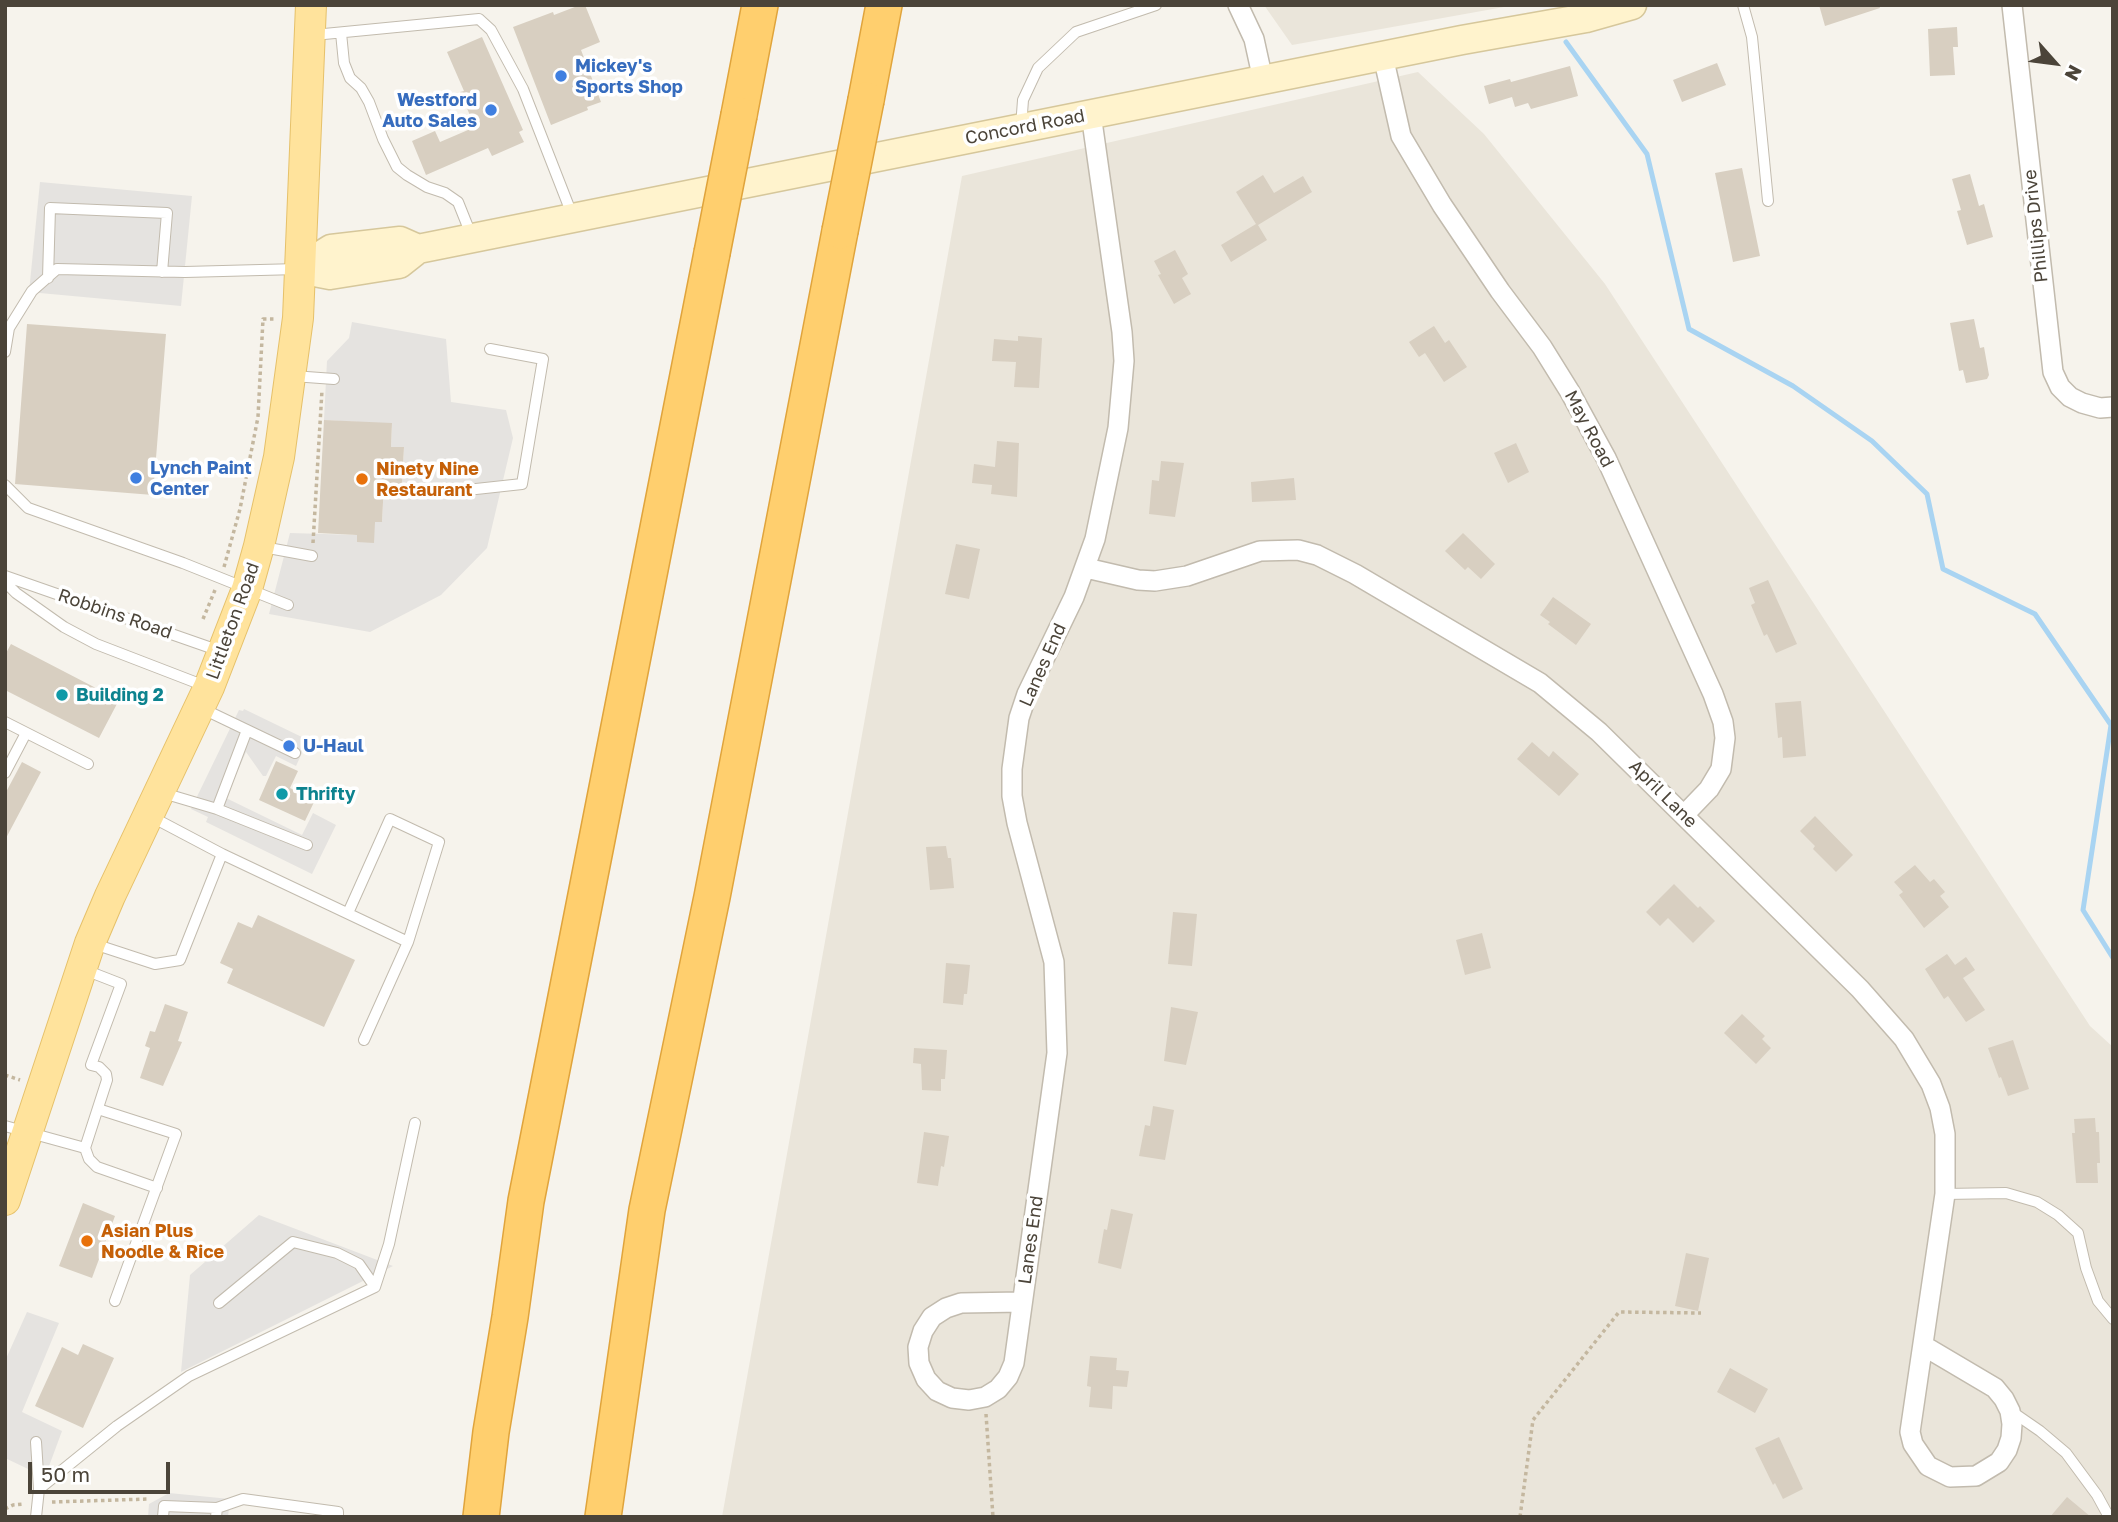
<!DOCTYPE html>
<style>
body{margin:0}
#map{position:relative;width:2118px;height:1522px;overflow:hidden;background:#f6f3ec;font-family:"Golos Text",sans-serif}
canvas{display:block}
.frame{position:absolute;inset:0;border:7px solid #4b4439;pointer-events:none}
.north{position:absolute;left:2020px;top:28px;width:70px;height:70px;-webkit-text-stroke:5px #fff;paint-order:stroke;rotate:118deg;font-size:19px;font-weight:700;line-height:28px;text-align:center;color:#4b4439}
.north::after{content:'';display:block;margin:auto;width:24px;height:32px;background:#4b4439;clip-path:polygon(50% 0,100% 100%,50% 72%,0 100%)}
.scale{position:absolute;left:28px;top:1462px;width:142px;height:32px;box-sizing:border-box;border:4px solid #4b4439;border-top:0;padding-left:9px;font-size:21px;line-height:24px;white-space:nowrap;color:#4b4439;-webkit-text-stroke:5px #fff;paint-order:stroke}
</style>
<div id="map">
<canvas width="2118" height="1522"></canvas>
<div class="frame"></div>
<div class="north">N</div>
<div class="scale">50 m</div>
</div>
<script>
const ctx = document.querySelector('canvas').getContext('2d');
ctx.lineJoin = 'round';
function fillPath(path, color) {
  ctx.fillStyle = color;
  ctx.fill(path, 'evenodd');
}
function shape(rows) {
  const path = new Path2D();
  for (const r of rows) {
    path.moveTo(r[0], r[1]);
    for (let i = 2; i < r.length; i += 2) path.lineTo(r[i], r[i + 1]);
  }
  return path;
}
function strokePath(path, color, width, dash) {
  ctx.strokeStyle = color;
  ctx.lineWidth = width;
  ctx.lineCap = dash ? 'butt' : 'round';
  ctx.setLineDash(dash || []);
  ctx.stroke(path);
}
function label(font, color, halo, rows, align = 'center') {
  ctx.font = font + ' "Golos Text",sans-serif';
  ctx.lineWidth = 7;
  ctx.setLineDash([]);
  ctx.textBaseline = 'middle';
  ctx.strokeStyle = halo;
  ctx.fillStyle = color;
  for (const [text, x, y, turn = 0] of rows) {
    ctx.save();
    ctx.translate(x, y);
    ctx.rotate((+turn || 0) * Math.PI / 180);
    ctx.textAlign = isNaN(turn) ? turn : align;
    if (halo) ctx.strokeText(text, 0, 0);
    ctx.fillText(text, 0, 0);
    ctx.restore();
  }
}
const residential = shape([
 [1264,5,1504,5,1504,7,1292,45],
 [1418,72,1484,134,1605,284,2090,1026,2113,1047,2113,1517,722,1517,962,176]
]);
const parking = shape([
 [40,182,192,196,181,306,29,292],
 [352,322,446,339,451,402,506,410,513,438,487,548,441,595,370,632,269,614,290,533,357,535,375,522,382,522,384,483,402,484,404,448,391,447,392,424,324,420,327,361,349,338],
 [244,709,308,740,296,766,276,756,266,776,263,776,246,752,226,798,302,835,313,813,336,825,312,874,206,822,208,817,191,809,239,710,243,711],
 [259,1215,393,1266,181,1372,190,1275],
 [27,1312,59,1323,22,1412,62,1431,45,1477,5,1458,5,1361],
 [169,1493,230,1499,228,1517,148,1517,149,1504]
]);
const stream = shape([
 [1566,42,1647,154,1689,329,1793,386,1872,441,1927,494,1943,569,2035,614,2111,725,2083,910,2113,958]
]);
const building = shape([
 [580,5,585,5,600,42,581,50,601,102,587,107,588,110,551,125,513,27,553,12,554,15],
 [1819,5,1879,5,1880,8,1825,26],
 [1957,27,1958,47,1953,47,1955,75,1930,76,1928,29],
 [482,37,523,130,519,132,524,142,492,156,488,148,426,175,412,141,435,131,440,142,475,127,460,92,464,91,447,52],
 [1717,63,1726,85,1682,102,1673,80],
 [1570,66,1578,96,1531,109,1528,103,1515,107,1512,97,1489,104,1484,86,1510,79,1511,82],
 [1742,168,1760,256,1733,262,1715,173],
 [1970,174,1979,206,1984,204,1993,237,1967,245,1957,211,1961,210,1952,179],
 [1263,175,1274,193,1303,176,1312,192,1258,225,1267,240,1231,262,1221,245,1256,224,1236,192],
 [1175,250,1188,274,1182,278,1191,294,1174,304,1158,275,1161,274,1154,261],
 [1974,319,1980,348,1984,347,1989,375,1987,379,1966,383,1963,370,1959,371,1950,323],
 [27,324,166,334,153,495,15,484],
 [1434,326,1445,343,1449,340,1467,367,1444,382,1425,353,1419,357,1409,342],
 [1018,336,1042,338,1039,388,1014,387,1016,362,992,361,994,339,1018,341],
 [324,420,392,423,391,447,404,447,402,484,384,483,382,522,375,522,374,543,357,542,357,535,318,533],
 [997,441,1019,443,1017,497,991,494,992,485,972,483,974,464,995,467],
 [1516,443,1529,472,1508,483,1494,453],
 [1161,461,1184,463,1175,517,1149,514,1152,480,1159,481],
 [1294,478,1296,500,1252,502,1251,482],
 [1463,533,1495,564,1481,579,1468,567,1465,570,1445,551],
 [956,544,980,549,969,599,945,594],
 [1768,580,1797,644,1776,653,1767,634,1764,636,1751,605,1755,603,1749,588],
 [1553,597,1591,624,1576,645,1548,624,1550,622,1540,615],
 [11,644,119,700,99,738,5,690,5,655],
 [1801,701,1806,756,1783,758,1782,737,1778,738,1775,703],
 [1532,742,1549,757,1553,751,1579,774,1559,796,1517,759],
 [276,761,298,771,290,788,315,800,305,821,259,800],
 [22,762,41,772,5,840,5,794],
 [1815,816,1853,855,1836,872,1813,849,1815,846,1800,831],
 [946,846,948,858,951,858,954,888,930,890,926,847],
 [1915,865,1930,882,1934,879,1945,892,1940,896,1949,907,1924,928,1899,895,1903,892,1894,882],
 [1674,884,1698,908,1700,906,1715,921,1693,943,1668,918,1660,926,1646,912],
 [1173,912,1197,914,1192,966,1168,964],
 [258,915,355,960,324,1027,227,983,233,969,220,963,238,922,252,928],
 [1482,933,1491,968,1465,975,1456,940],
 [1947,954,1955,965,1966,957,1975,970,1963,978,1985,1010,1966,1022,1948,996,1944,999,1925,969],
 [946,963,970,965,967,994,964,994,963,1005,943,1003],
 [165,1004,188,1012,178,1041,182,1042,163,1086,140,1078,150,1048,145,1046,150,1031,155,1032],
 [1171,1007,1198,1012,1186,1065,1164,1061],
 [1742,1014,1765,1036,1762,1039,1771,1048,1756,1064,1724,1033],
 [2013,1040,2029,1089,2008,1096,2001,1077,1999,1078,1988,1048],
 [914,1048,947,1050,945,1079,941,1079,941,1091,922,1090,921,1064,913,1063],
 [1153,1106,1174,1110,1165,1160,1139,1156,1145,1125,1150,1126],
 [2095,1118,2096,1132,2099,1132,2100,1163,2097,1163,2098,1183,2076,1183,2072,1133,2075,1133,2074,1119],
 [924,1132,949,1136,944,1167,941,1166,938,1186,917,1183],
 [83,1203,115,1216,92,1278,59,1266],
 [1111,1209,1133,1214,1121,1269,1098,1263,1104,1229,1107,1230],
 [1686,1253,1709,1258,1698,1311,1675,1306],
 [83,1344,114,1358,83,1428,35,1406,62,1347,78,1355],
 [1090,1356,1117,1358,1116,1370,1129,1371,1127,1387,1113,1386,1112,1409,1089,1407,1091,1387,1087,1386],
 [1730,1368,1768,1389,1755,1413,1717,1392],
 [1779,1437,1803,1489,1783,1499,1775,1483,1773,1485,1755,1448],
 [2067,1497,2091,1517,2050,1517]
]);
const path = shape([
 [313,543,322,390],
 [224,567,240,509,258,417,263,319,276,319],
 [203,619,215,590],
 [5,1075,20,1080],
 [986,1414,993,1517],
 [52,1502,149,1499],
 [5,1509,13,1505,23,1504],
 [1520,1517,1533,1420,1619,1312,1701,1313]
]);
const lane = shape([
 [1743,5,1752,37,1768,201],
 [341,33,344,63,350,78,361,88,369,102,383,139,397,167,407,175,427,187,445,193,458,202,472,237],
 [314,35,479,19,491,30,523,89,573,217],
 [1021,127,1023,100,1038,68,1076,32,1156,5],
 [48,278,50,208,167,213,162,272],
 [5,352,9,328,32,291,57,269,185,272,298,269],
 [293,376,334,379],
 [5,485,28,508,183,563,288,605],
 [476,489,522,484,543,359,490,349],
 [263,547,312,556],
 [5,576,220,651],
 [5,582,16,593,64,627,96,644,205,686],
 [201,708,295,753],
 [5,722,88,764],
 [5,773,26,733],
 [163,793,217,809,307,845],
 [217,809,247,730],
 [222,854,408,942,364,1040],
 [348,913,390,819,439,842,408,942],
 [94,944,155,964,180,960,222,854,150,816],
 [98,1109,176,1134,115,1301],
 [5,1126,85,1148,107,1080,106,1074,99,1067,91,1065,121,984,85,970],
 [85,1148,89,1159,97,1167,157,1188],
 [1945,1194,2006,1193,2037,1202,2058,1215,2078,1233,2086,1268,2098,1301,2113,1319],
 [375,1287,389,1244,415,1123],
 [2011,1411,2040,1431,2066,1453,2097,1495,2109,1517],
 [36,1442,39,1489],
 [217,1508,243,1499,338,1512,338,1517],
 [36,1517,39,1489,117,1426,189,1376,375,1287,359,1264,337,1253,293,1242,219,1303],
 [163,1517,164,1506,217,1508,216,1517]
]);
const street = shape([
 [1238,5,1254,39,1263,80],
 [2012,5,2053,372,2060,387,2070,397,2082,403,2100,408,2113,407],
 [1383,56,1401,136,1442,205,1500,291,1542,347,1570,392,1606,458,1713,694,1723,722,1725,738,1721,769,1709,789,1684,815],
 [1086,568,1138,580,1155,581,1187,576,1260,551,1298,550,1317,555,1355,574,1540,683,1599,732,1860,989,1904,1039,1931,1084,1940,1108,1945,1134,1945,1194,1910,1432,1913,1444,1928,1466,1950,1477,1976,1476,1999,1462,2007,1450,2011,1438,2012,1424,2010,1411,2004,1399,1995,1388,1924,1346],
 [1022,1302,961,1303,946,1308,932,1317,923,1331,918,1347,919,1363,926,1379,937,1391,952,1398,969,1400,985,1397,998,1389,1008,1377,1014,1363,1057,1053,1054,962,1017,823,1012,796,1012,769,1019,718,1027,694,1074,597,1095,539,1118,428,1124,361,1122,332,1091,114]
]);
const secondary = shape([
 [299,269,330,275,399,264,418,249,1462,40,1586,18,1632,5],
 [299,269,331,249,400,241,418,249]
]);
const primary = shape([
 [5,1200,90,943,110,896,209,687,247,589,259,546,279,457,298,318,311,5]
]);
const highway = shape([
 [866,100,884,5],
 [739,115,760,5],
 [481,1517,491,1432,510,1317,526,1201,712,253],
 [603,1517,647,1210,712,897,840,231]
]);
const highwayBridge = shape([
 [840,231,866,100],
 [712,253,739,115]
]);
const markers = [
 [561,76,7,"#3f7fe0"],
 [491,110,7,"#3f7fe0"],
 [136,478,7,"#3f7fe0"],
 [362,479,7,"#e8710a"],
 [62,695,7,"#0f9aa8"],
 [289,746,7,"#3f7fe0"],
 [282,794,7,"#0f9aa8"],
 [87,1241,7,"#e8710a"]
];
const shopNames = [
 ["Mickey's",575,66],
 ["Sports Shop",575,87],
 ["Westford",477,100,"right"],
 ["Auto Sales",477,121,"right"],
 ["Lynch Paint",150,468],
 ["Center",150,489],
 ["U-Haul",303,746]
];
const streetNames = [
 ["Concord Road",1025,127,-11],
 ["Phillips Drive",2036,226,-96],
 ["May Road",1589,429,62],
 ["Robbins Road",115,614,19],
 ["Littleton Road",233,621,-70],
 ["Lanes End",1043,665,-66],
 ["April Lane",1663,794,45],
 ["Lanes End",1031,1240,-82]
];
const foodNames = [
 ["Ninety Nine",376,469],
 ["Restaurant",376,490],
 ["Asian Plus",101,1231],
 ["Noodle & Rice",101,1252]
];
const cultureNames = [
 ["Building 2",76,695],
 ["Thrifty",296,794]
];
fillPath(residential, '#eae5da');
fillPath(parking, '#e5e3e0');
strokePath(stream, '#a9d4f2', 5);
fillPath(building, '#d8cfc1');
strokePath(lane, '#c2bbae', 12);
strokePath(street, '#c2bbae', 22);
strokePath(secondary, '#d6c79b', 31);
strokePath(primary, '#e6c16a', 32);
strokePath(highway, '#e0a43c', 38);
strokePath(path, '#c4b79f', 3.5, [3.5, 3.5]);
strokePath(lane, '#fff', 10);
strokePath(street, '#fff', 19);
strokePath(secondary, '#fff3cd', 28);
strokePath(primary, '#ffe39c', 30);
strokePath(highway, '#ffcf6e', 35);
strokePath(highwayBridge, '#e0a43c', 38, []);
strokePath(highwayBridge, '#ffcf6e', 35);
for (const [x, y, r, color] of markers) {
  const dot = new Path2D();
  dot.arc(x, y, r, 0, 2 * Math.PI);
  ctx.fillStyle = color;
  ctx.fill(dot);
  strokePath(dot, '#fff', 2.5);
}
label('bold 18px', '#366cbe', '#fff', shopNames, 'left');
label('18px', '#4b4439', '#fff', streetNames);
label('bold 18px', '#c56008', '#fff', foodNames, 'left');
label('bold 18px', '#0d838f', '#fff', cultureNames, 'left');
</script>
